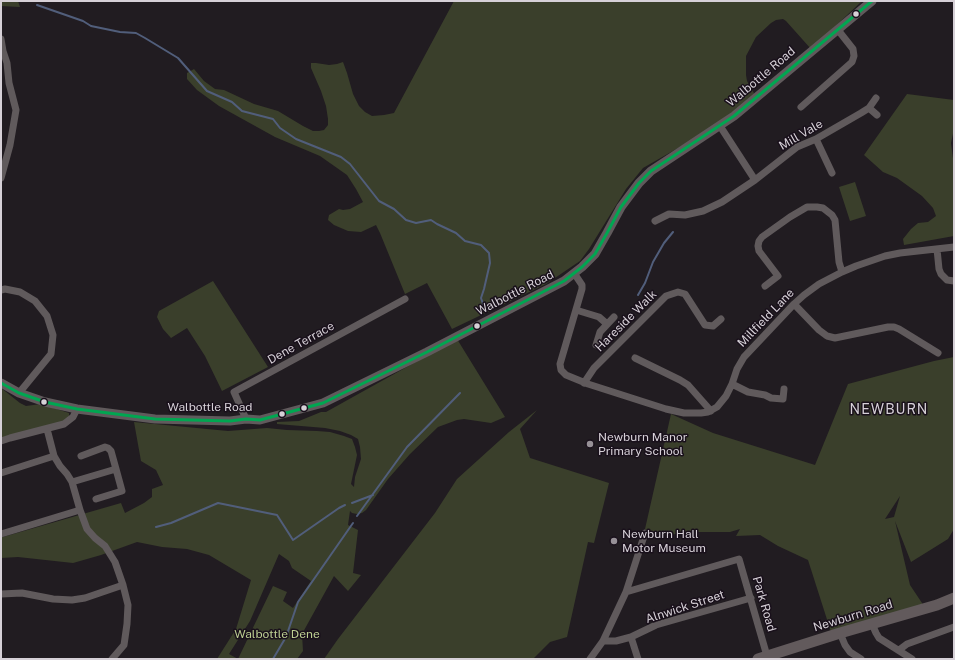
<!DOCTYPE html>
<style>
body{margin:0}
#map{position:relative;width:955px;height:660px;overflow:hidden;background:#211c21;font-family:"Public Sans",sans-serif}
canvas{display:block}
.frame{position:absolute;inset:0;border:2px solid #d6d0d7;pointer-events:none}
</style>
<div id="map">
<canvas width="955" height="660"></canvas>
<div class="frame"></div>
</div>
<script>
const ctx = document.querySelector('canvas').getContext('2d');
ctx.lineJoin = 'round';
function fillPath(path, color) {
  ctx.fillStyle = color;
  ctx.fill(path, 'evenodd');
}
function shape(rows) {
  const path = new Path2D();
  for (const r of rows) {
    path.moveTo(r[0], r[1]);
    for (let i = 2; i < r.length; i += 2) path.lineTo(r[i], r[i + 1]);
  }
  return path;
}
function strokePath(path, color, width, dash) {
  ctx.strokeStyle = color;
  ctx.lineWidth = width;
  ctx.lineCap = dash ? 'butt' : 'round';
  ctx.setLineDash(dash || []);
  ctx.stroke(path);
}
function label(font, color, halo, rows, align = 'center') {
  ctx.font = font + ' "Public Sans",sans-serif';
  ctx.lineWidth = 3;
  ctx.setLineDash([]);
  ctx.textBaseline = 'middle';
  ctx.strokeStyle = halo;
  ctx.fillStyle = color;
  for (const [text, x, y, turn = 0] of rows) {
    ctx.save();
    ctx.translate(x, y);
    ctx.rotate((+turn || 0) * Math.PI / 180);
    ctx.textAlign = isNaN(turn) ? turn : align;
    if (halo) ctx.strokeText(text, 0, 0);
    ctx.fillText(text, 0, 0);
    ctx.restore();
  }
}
const green = shape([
 [1,1,18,1,20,7,1,6],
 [454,1,861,1,861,2,811,49,786,21,783,19,776,20,771,23,756,37,746,56,746,75,747,81,755,95,706,132,643,168,626,189,589,249,580,261,546,284,452,329,427,283,405,294,380,233,376,225,361,232,348,231,334,225,328,220,329,215,339,209,343,210,350,209,363,202,356,189,347,175,320,156,275,137,219,106,197,90,187,79,187,73,194,69,204,81,215,89,224,90,254,104,278,111,303,126,313,131,319,131,324,130,328,125,328,119,326,106,321,91,311,68,311,63,316,63,329,65,337,64,343,62,347,73,353,94,359,106,365,112,372,116,384,115,394,113],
 [907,94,954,100,954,129,951,143,954,166,954,236,904,245,903,239,911,229,918,223,928,222,936,216,933,208,922,196,897,178,883,172,864,155],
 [855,182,866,216,850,221,839,187],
 [213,281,268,367,222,391,205,356,187,328,171,338,163,329,157,317,159,311],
 [457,339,505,417,491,423,464,419,457,420,438,427,410,454,388,479,366,510,362,513,357,514,352,513,350,511,348,525,358,530,353,573,361,575,348,591,334,576,302,634,303,651,297,659,217,659,236,629,251,580,209,555,187,549,162,547,137,542,101,555,73,563,18,557,1,558,1,537,3,537,121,503,125,513,144,503,152,497,152,489,163,485,156,470,141,461,134,422,228,431,267,428,287,430,317,431,330,432,344,436,352,439,355,447,357,455,351,484,354,487,355,477,361,459,360,447,358,439,351,435,340,431,325,428,277,424,277,422,299,421,321,412,326,412],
 [279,554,289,561,292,568,311,581,293,608,283,601,287,592,273,586,238,659,229,654,250,621],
 [954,357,954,529,948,539,911,562,895,521,910,585,924,606,831,632,808,560,778,546,760,535,736,536,740,529,730,532,697,532,656,536,645,529,671,414,713,433,815,465,848,384,934,361],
 [900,496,894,517,885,519],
 [1,388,20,403,26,406,41,404,69,413,69,418,61,422,1,438],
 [537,410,520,429,530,458,609,483,594,543,588,542,567,637,550,642,533,659,324,659,338,639,435,513,457,479,509,432]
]);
const stream = shape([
 [37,5,83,21,91,26,120,32,136,33,145,38,178,58,207,91,232,102,242,111,273,119,280,128,296,139,341,157,350,164,379,201,394,209,406,220,416,223,431,220,437,224,456,233,465,241,481,245,489,253,490,263,484,289,481,298,484,307],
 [638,295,645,283,653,262,664,243,673,232],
 [352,503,373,495],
 [357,516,407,447,460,393],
 [156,527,171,523,218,503,277,515,293,540,339,508,345,505],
 [273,659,286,637,298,602,353,523]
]);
const minor = shape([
 [1,39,3,51,7,63,9,83,16,110,10,145,1,178],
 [801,107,852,62,854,56,853,49,838,30],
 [869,108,877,115],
 [720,126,755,180],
 [816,139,832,173],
 [655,221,669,214,685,215,703,211,722,202,755,180,797,147,816,139,861,113,869,108,876,98],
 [937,249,939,269,941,274,947,280,954,281],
 [574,273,582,285,582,289,560,364,561,370,566,375,588,384,666,409,684,413,701,413,708,412,717,407,726,396,732,384,737,369,744,357,794,304,804,295,819,284,842,272,856,266,885,256,900,253,954,247],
 [765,286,778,276,759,251,758,246,759,241,762,237,790,217,807,207,817,207,823,208,832,215,835,220,839,262,842,272],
 [1,290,5,289,20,292,35,301,47,316,53,335,51,354,19,393],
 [794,304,819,330,827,336,835,338,888,327,894,327,899,329,938,353],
 [576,310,599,317,607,324],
 [596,345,600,332,614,317],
 [635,358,680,380,688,385,711,411],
 [584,383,594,368,666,296,678,292,685,294,705,325,713,326,721,319],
 [732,384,748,392,765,395,771,398,783,399,784,389],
 [246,419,234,392,405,299],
 [47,429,54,456,60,466,67,474,72,482,80,510,87,529,95,538,105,546,115,562,123,585,128,605,127,624,124,645,112,659],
 [1,441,10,438,64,424,73,417,77,409],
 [1,473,54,456],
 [72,482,116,469,111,451,108,448,105,447,81,456],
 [96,499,122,491,116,469],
 [1,534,80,510],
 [626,592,739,559,767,656],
 [1,594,22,593,53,599,72,600,85,598,123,585],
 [872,624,876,633,879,638,912,659],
 [840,633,845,645,850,652,861,659],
 [631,637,638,659],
 [603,641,616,641,631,637,656,625,751,598],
 [899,650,907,644,954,627],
 [590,659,603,641,626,592,645,533]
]);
const tertiary = shape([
 [1,383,19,393,45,402,77,409,155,419,230,421,246,419,260,420,323,403,427,352,564,281,582,267,595,254,607,233,621,207,639,183,651,171,734,116,872,1]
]);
const primary = shape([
 [758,659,840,633,937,605,954,598]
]);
const bus1 = shape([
 [1,383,19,393,45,402,77,409,155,419,230,421,246,419,260,420,323,403,427,352,564,281,582,267,595,254,607,233,621,207,639,183,651,171,734,116,872,1]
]);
const markers = [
 [856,14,3.5,"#d6d0d7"],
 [477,326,3.5,"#d6d0d7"],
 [44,402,3.5,"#d6d0d7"],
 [304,408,3.5,"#d6d0d7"],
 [282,414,3.5,"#d6d0d7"],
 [590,444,4,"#979197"],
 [614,541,4,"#979197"]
];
const streetNames = [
 ["Walbottle Road",761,77,-40],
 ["Mill Vale",801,135,-30],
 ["Walbottle Road",515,293,-27],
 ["Millfield Lane",766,318,-46],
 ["Hareside Walk",626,321,-45],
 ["Dene Terrace",301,343,-29],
 ["Walbottle Road",210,407],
 ["Park Road",764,604,74],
 ["Alnwick Street",685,607,-18],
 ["Newburn Road",853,616,-17]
];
const poiNames = [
 ["Newburn Manor",598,437],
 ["Primary School",598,451],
 ["Newburn Hall",622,534],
 ["Motor Museum",622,548]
];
const parkNames = [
 ["Walbottle Dene",277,634]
];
const quarterNames = [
 ["NEWBURN",889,410]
];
fillPath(green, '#3a3f2b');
strokePath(stream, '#515e7b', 2);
strokePath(minor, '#605a5c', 7);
strokePath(tertiary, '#605a5c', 9);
strokePath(primary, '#625a5c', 11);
strokePath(bus1, '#00a651', 3);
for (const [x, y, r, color] of markers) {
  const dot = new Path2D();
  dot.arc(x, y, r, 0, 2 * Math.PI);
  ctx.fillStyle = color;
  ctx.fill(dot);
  strokePath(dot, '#19101b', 1.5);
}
label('12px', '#d6d0d7', '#19101b', streetNames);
label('12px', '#d6d0d7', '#19101b', poiNames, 'left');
label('12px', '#bdcf92', '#19101b', parkNames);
ctx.letterSpacing = '1px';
label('14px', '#d6d0d7', '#19101b', quarterNames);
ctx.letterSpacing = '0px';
</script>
